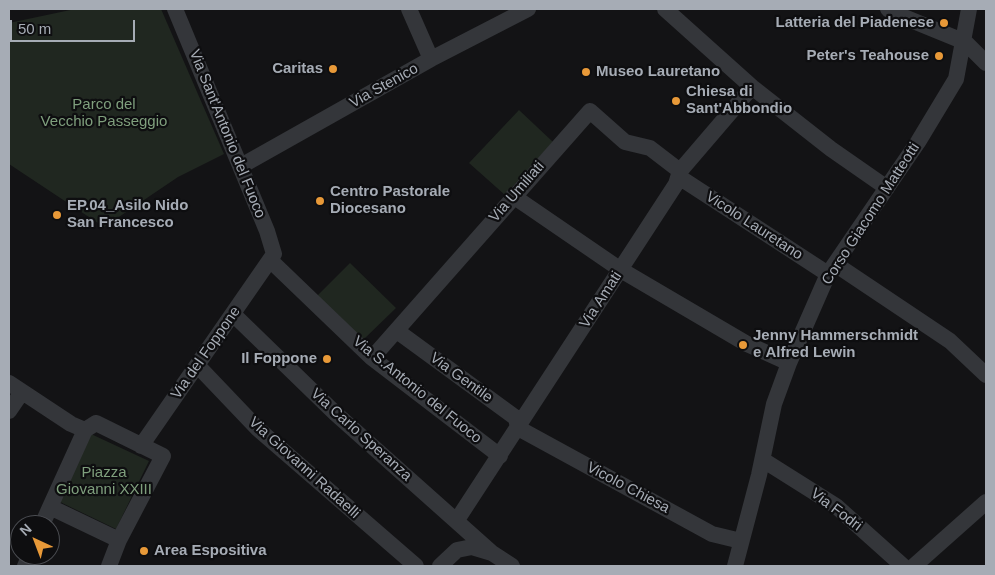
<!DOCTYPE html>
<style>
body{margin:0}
#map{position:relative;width:995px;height:575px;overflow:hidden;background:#131315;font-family:Arial,sans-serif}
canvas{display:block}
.frame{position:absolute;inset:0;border:10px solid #a6acb5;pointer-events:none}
.north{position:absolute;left:10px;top:515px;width:50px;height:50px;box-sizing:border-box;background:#0e0e10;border:1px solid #4b4d52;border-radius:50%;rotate:317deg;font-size:14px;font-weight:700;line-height:20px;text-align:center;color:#a6acb5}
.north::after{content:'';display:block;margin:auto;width:18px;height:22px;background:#e89938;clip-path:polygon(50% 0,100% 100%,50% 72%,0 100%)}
.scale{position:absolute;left:10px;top:20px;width:125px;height:22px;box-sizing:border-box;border:2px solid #a6acb5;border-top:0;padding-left:6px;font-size:15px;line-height:18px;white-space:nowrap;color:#a6acb5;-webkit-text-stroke:4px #0e0e10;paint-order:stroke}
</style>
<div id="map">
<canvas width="995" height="575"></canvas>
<div class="frame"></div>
<div class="north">N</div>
<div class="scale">50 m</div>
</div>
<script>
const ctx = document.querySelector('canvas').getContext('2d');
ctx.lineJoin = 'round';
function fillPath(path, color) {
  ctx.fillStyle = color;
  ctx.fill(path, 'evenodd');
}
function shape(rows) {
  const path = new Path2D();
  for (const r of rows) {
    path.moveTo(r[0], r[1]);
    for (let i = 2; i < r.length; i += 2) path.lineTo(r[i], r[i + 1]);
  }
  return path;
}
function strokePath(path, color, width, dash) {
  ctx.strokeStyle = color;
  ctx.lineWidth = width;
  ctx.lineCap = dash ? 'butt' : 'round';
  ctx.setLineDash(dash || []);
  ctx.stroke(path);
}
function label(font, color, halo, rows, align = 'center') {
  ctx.font = font + ' Arial,sans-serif';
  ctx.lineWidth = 4.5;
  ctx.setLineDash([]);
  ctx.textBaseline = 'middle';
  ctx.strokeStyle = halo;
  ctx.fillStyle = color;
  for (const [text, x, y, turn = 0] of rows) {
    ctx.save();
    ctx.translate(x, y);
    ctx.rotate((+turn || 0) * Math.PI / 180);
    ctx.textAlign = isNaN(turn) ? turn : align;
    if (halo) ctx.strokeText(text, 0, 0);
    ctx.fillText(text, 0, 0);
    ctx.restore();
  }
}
const green = shape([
 [75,9,161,9,224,154,178,177,104,227,9,164,9,23],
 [519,110,553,142,505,195,469,163],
 [350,263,396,308,363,340,317,296],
 [91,434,149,461,116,529,58,501]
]);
const street = shape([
 [409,9,431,59],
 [665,9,752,87,831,149,887,188],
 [888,9,894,13,965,42,986,63],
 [241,166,431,59,528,9],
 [679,177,828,274],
 [513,196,621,270,747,344,789,363],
 [270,260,372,358,500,456],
 [835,264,950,341,986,375],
 [233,314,335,413,492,553],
 [397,331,516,418,518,428,712,534,741,541],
 [372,358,590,111,625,142,650,148,680,171],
 [197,365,258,429,416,566],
 [9,383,71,424,85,430],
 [9,411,22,392],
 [96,423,163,456,119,540,50,507,85,430,96,423],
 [141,446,274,254,267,231,175,9],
 [763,460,836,506,903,566],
 [457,520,676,184,680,171,752,87],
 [42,525,50,507],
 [25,566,30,555],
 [109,566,119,540],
 [440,566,457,550,472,547,492,553,512,566],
 [735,566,759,475,774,404,789,363,828,274,918,142,956,79,969,9],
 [914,566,986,502]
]);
const markers = [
 [944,23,5,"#e89938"],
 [939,56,5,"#e89938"],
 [333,69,5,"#e89938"],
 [586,72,5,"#e89938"],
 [676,101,5,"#e89938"],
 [320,201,5,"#e89938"],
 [57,215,5,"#e89938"],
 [743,345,5,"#e89938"],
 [327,359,5,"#e89938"],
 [144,551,5,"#e89938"]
];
const poiNames = [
 ["Latteria del Piadenese",934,23,"right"],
 ["Peter's Teahouse",929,56,"right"],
 ["Caritas",323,69,"right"],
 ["Museo Lauretano",596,72],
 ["Chiesa di",686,92],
 ["Sant'Abbondio",686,109],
 ["Centro Pastorale",330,192],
 ["Diocesano",330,209],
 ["EP.04_Asilo Nido",67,206],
 ["San Francesco",67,223],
 ["Jenny Hammerschmidt",753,336],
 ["e Alfred Lewin",753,353],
 ["Il Foppone",317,359,"right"],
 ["Area Espositiva",154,551]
];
const streetNames = [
 ["Via Stenico",384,86,-29],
 ["Via Sant'Antonio del Fuoco",227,134,68],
 ["Via Umiliati",517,192,-49],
 ["Corso Giacomo Matteotti",871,214,-57],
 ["Vicolo Lauretano",754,226,33],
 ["Via Amati",601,300,-57],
 ["Via del Foppone",206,353,-55],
 ["Via Gentile",461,378,36],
 ["Via S.Antonio del Fuoco",417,390,39],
 ["Via Carlo Speranza",361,435,42],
 ["Via Giovanni Radaelli",304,468,42],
 ["Vicolo Chiesa",628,488,28],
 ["Via Fodri",836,510,37]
];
const parkNames = [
 ["Parco del",104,105],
 ["Vecchio Passeggio",104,122],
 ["Piazza",104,473],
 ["Giovanni XXIII",104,490]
];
fillPath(green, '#202720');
strokePath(street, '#34363a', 16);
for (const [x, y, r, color] of markers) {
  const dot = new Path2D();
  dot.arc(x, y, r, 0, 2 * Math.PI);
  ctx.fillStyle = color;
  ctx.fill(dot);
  strokePath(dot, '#0e0e10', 2);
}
label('bold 15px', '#a6acb5', '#0e0e10', poiNames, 'left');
label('15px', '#a6acb5', '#0e0e10', streetNames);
label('15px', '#7f9f7d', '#0e0e10', parkNames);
</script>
